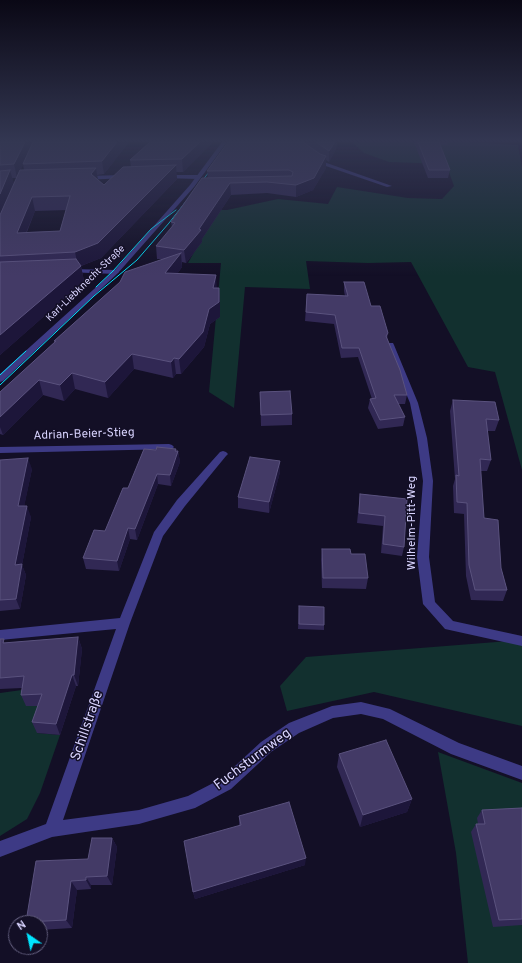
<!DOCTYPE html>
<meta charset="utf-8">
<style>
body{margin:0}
#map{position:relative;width:522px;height:963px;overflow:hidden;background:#130f26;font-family:Overpass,sans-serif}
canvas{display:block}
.north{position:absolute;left:8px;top:915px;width:40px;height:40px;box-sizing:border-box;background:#130f26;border:1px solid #625e7d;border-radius:50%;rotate:326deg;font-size:11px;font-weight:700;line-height:16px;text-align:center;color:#d9d4ff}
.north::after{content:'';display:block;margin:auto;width:14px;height:18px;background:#00e5ff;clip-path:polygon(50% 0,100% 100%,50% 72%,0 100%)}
</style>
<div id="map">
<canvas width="522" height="963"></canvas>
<div class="north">N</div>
</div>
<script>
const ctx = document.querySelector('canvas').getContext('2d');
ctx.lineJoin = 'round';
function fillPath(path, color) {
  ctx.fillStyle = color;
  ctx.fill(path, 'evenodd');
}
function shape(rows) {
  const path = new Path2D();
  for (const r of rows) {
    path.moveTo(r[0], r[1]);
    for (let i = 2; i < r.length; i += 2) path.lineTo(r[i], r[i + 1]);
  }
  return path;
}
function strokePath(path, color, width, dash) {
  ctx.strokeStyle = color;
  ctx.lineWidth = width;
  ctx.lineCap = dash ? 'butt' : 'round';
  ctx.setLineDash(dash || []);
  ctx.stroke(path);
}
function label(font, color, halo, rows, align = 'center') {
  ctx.font = font + ' Overpass,sans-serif';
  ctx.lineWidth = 3;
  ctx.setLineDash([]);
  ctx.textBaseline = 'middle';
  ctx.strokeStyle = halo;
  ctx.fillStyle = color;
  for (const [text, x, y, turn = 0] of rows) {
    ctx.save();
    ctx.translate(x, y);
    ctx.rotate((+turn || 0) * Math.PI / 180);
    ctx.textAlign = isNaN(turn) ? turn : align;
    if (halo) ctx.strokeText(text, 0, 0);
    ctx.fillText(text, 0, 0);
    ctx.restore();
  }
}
const green = shape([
 [352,142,468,142,518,145,522,167,522,470,495,372,468,367,411,262,368,263,306,261,310,289,245,287,234,408,209,392,221,263,188,263,218,210,227,210,278,199,328,204,337,187,408,198,442,199,454,186,446,164,389,162,364,153],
 [522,640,522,726,374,692,287,711,280,686,306,657],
 [29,689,47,705,37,733,60,735,40,793,27,819,0,836,0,693],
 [438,752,522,783,522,963,468,963,456,853]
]);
const minor = shape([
 [297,142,301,142,306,148,324,162,392,186,387,187,320,164,302,150,297,142],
 [124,175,126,176,126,178,84,180,81,178,84,176,124,175],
 [162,175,198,175,201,177,198,179,164,178,162,177,162,175],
 [68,269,116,270,119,272,116,274,66,272,66,270,68,269],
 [387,343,393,343,394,345,418,403,427,438,433,481,429,557,435,602,453,621,522,636,522,646,445,629,423,604,417,557,423,481,417,438,410,403,386,345,387,343],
 [169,444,172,445,174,447,172,449,0,453,0,447,169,444],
 [223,451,226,452,228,454,226,456,185,506,163,536,130,623,63,820,139,810,188,796,221,779,261,742,289,723,332,706,361,702,390,709,459,743,522,766,522,780,451,754,383,719,361,714,333,718,299,733,271,752,231,789,195,808,139,824,52,837,0,857,0,841,46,824,116,629,0,640,0,630,120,618,154,532,177,500,220,452,223,451]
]);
const tertiary = shape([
 [222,142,227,142,194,187,118,273,3,381,0,382,0,374,114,271,190,185,222,142]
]);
const tram = shape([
 [96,287,113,271,151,229,176,210],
 [0,375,26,351],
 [0,385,94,296,137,260,169,223,213,167]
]);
const wall = shape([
 [0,142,129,142,104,174,97,175,98,180,104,185,131,167,130,160,150,142,213,142,183,172,176,172,177,179,101,258,81,266,84,281,0,355],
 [23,164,24,170,20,170],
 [12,178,17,178,14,184],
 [66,210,60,231,27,232,35,211],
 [228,142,337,142,336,149,329,162,326,160,326,168,313,190,296,197,267,193,231,195,202,239,202,242,186,263,182,262,182,267,177,274,217,288,219,288,220,303,220,317,210,324,204,347,181,374,176,374,173,378,134,369,108,398,75,389,64,401,43,395,3,435,0,434,0,392,54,343,54,341,162,259,157,259,156,246,172,227,171,222,208,178,207,171],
 [414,142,447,142,447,145,440,145,450,170,448,178,428,178],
 [344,282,371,306,388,333,387,339,407,395,405,404,398,404,405,417,403,426,378,429,368,408,370,399,372,399,358,357,341,358,334,324,305,321,307,294,345,296,344,291],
 [260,392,292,414,292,425,261,426],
 [453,400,499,420,495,431,487,431,491,460,487,471,480,471,484,518,501,568,507,590,503,601,471,600,466,576,464,514,454,513,453,486,455,479,450,411],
 [156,450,178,451,180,462,171,486,158,484,137,540,130,539,119,571,86,569,83,558,105,531,128,488],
 [0,460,32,469,24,506,31,517,22,565,26,575,20,609,0,611],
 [280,461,280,472,269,513,238,508,238,497],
 [360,494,407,499,404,547,402,556,381,553,383,526,357,523],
 [322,549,351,554,368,578,366,589,322,588,321,560],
 [299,606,324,625,324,630,298,629],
 [78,637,82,649,78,686,76,686,60,735,37,733,32,722,38,706,26,706,21,695,22,688,0,689,0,639,5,643],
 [339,754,412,799,407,812,360,827,337,767],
 [522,808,522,925,493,927,471,832,476,824,478,824,477,818,482,810],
 [239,816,305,865,195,899,193,892,239,826],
 [112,838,117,847,112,885,91,885,91,889,77,890,72,928,40,930,40,923,27,923,26,922,88,859]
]);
const shadedWall = shape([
 [25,142,34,142,17,178,14,164],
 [117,142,129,142,104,174,102,161],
 [200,142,213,142,183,172,182,159],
 [335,142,337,142,336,149,329,162,329,151],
 [326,156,326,168,313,190,296,197,296,185],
 [176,165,177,179,101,258,78,267,75,252],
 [96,168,98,181,91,174],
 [10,170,14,184,0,217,0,194],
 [230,183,231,195,202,239,202,242,186,263,184,250],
 [32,197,35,211,20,247,17,233],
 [181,253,182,267,167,288,165,273],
 [81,266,84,281,0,355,0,335],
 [216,275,217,290,213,288],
 [219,288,220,303,220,317,210,324,204,347,181,374,179,359,209,309],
 [132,354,134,369,108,398,105,382],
 [174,358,176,374,173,378,171,362],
 [72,373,75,389,64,401,60,385],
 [39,380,43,395,3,435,0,427,0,417],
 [176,449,177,456,178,451,180,462,171,486,170,475],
 [28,458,32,469,22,517,18,506],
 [280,461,280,472,269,513,269,502],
 [157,474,158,484,137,540,135,529],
 [27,506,31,517,22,565,26,575,20,609,16,599,15,565],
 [128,528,130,539,119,571,117,561],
 [78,637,82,649,78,686,74,675],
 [72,675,76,686,60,735,56,724],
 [412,799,407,812,360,827,363,815],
 [112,838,117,847,112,885,107,876],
 [306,858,305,865,195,899,193,892],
 [86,877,91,885,91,889,86,880],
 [71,881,77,890,72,928,66,920]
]);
const building = shape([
 [0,142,25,142,14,164,0,165,0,142],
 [33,142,117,142,102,161,23,164,33,142],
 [150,142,200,142,182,159,130,160,150,142],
 [228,142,303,142,320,154,326,156,314,178,296,185,267,182,230,183,199,229,201,230,184,250,156,246,175,223,171,222,202,178,292,176,293,172,289,170,207,171,228,142],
 [316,142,335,142,329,151,316,142],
 [418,142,439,142,450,170,429,170,418,142],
 [176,165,98,243,75,252,0,256,0,215,20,170,96,168,91,174,104,185,123,167,176,165],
 [70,196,60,231,17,233,32,197,70,196],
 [10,170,0,194,0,171,10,170],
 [181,253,165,273,216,275,213,288,219,288,219,302,209,309,203,332,179,359,174,358,171,362,132,354,105,382,72,373,60,385,39,380,0,417,0,392,56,341,54,341,120,282,125,272,181,253],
 [76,259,81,266,0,335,0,262,76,259],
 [344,282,364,282,371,306,380,306,388,333,386,336,400,370,407,395,394,395,405,417,380,420,370,399,376,398,359,348,342,348,335,315,306,312,307,294,348,296,344,282],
 [290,391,292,414,261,415,260,392,290,391],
 [453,400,495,402,499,420,486,419,491,460,480,459,484,518,498,520,501,568,507,590,475,590,469,565,467,503,457,502,456,475,459,476,453,400],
 [157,447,176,449,175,451,178,451,170,475,157,474,135,529,128,528,117,561,83,558,94,530,105,531,123,488,128,488,144,449,156,450,157,447],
 [250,457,280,461,269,502,238,497,250,457],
 [28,458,18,506,27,506,15,565,22,564,16,599,0,600,0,460,28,458],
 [360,494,407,499,404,547,383,544,385,516,359,513,360,494],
 [322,549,350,549,351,554,365,554,368,578,323,578,322,549],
 [299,606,324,607,324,625,299,624,299,606],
 [78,637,74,675,72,675,56,724,32,722,42,694,21,695,24,676,0,678,0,639,4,639,3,643,78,637],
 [386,740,412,799,363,815,339,754,386,740],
 [289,802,306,858,193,892,184,841,241,825,239,816,289,802],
 [522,808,522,919,499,920,476,824,485,824,482,810,522,808],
 [92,838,112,838,107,876,86,877,86,880,71,881,66,920,26,922,36,861,88,859,92,838]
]);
const farStreetnames = [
 ["Karl-Liebknecht-Straße",86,284,-44]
];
const streetNames = [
 ["Adrian-Beier-Stieg",84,435,-2],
 ["Wilhelm-Pitt-Weg",413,523,-90]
];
const nearStreetnames = [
 ["Schillstraße",88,726,-71],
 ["Fuchsturmweg",253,760,-37]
];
fillPath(green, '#12302f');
fillPath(minor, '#3d3a85');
fillPath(tertiary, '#3d3a85');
strokePath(tram, '#00e5ff', 1);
fillPath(wall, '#312854');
fillPath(shadedWall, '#1d163a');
fillPath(building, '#433a66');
strokePath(building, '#5a527e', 1);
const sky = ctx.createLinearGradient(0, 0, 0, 276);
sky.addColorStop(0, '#0a0815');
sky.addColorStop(0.51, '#333752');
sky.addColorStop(1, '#33375200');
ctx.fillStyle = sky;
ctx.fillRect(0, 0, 522, 276);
label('10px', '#d9d4ff', '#130f26', farStreetnames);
label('12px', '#d9d4ff', '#130f26', streetNames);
label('14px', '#d9d4ff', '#130f26', nearStreetnames);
</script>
